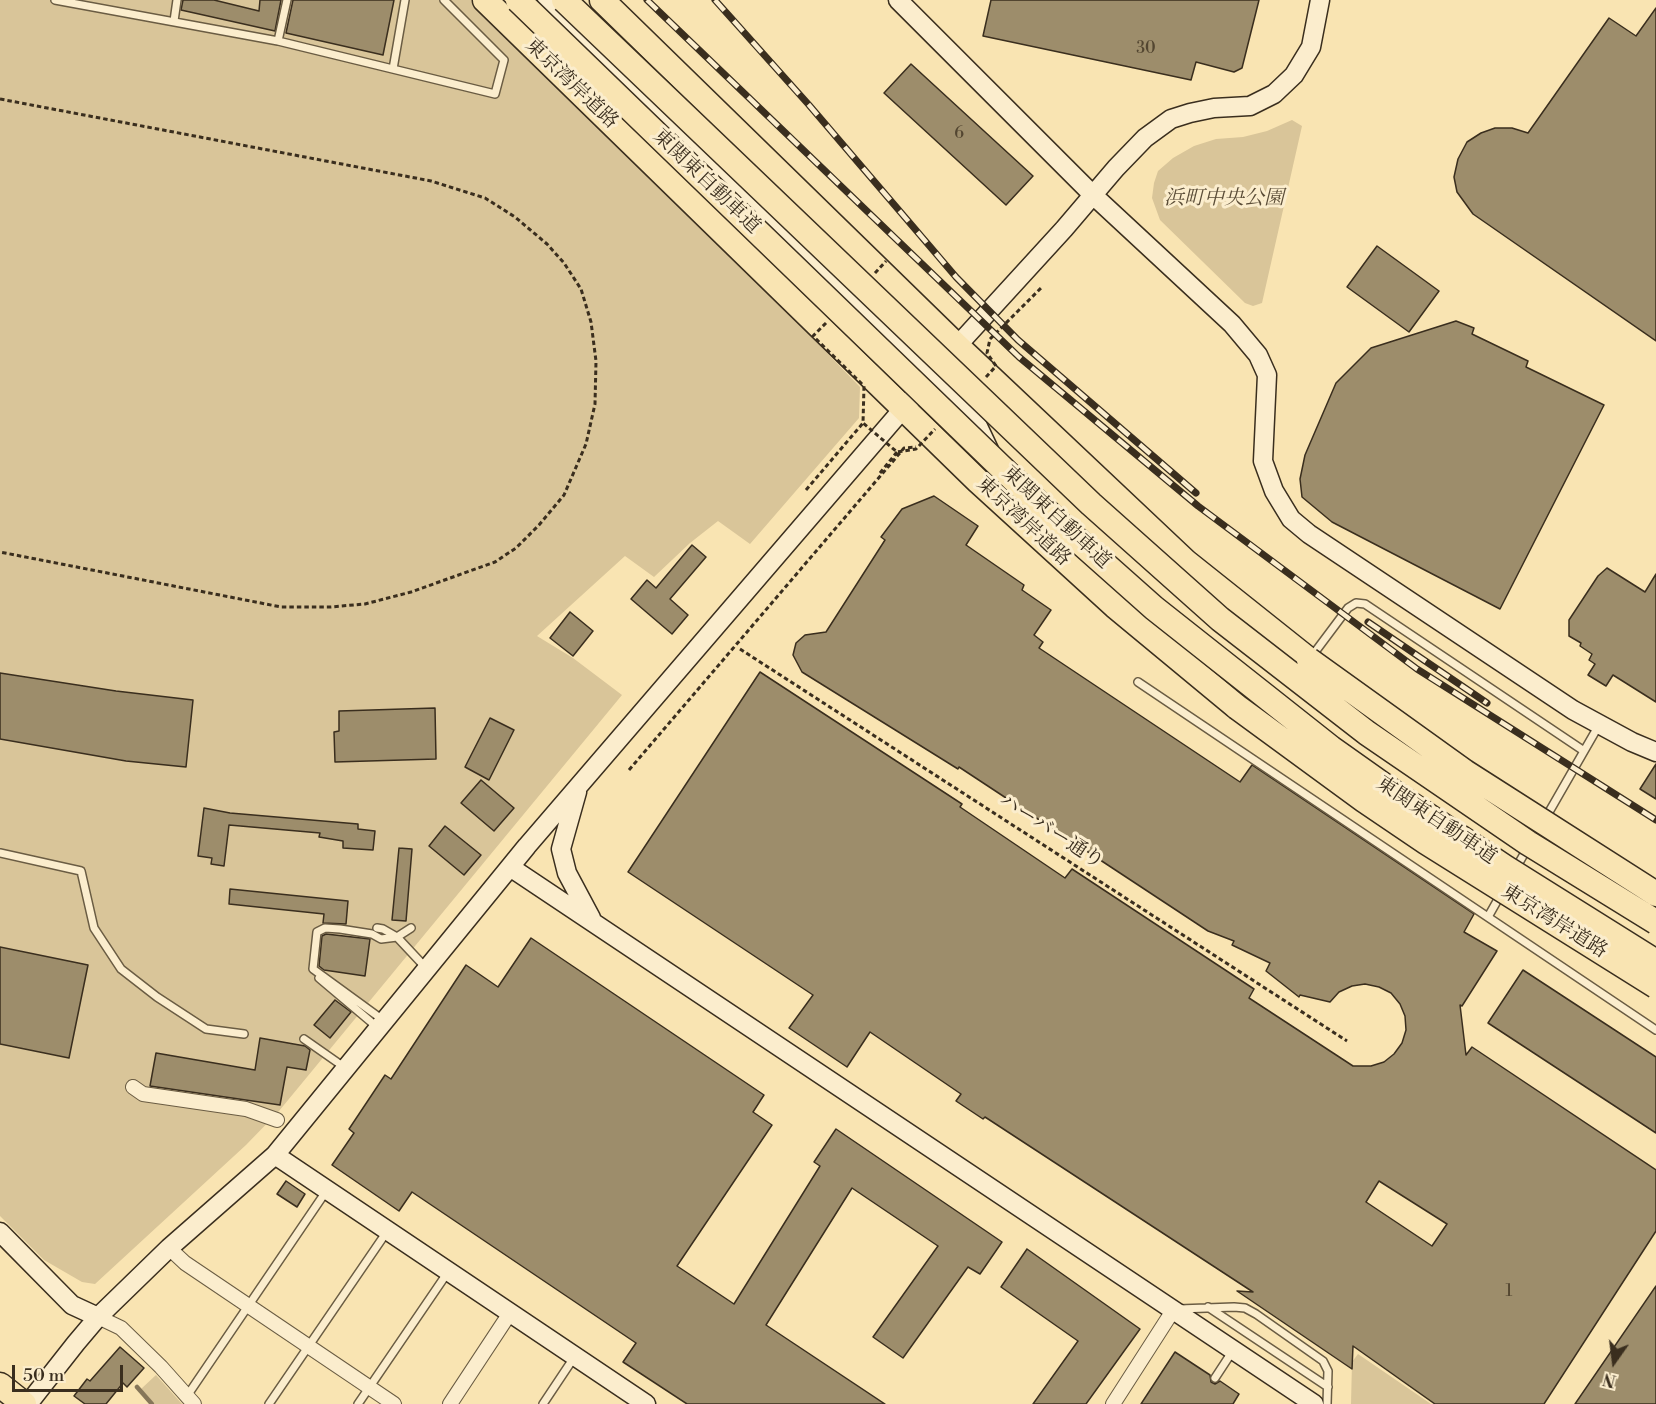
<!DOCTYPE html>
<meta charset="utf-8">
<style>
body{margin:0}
#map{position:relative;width:1656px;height:1404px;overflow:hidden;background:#f9e4b2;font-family:"Libre Bodoni",serif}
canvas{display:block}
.north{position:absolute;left:1584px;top:1332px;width:60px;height:60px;-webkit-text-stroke:4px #fbedcd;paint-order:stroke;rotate:194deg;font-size:16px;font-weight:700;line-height:24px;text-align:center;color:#3a2e1e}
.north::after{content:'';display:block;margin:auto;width:21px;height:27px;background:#3a2e1e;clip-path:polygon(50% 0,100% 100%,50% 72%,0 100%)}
.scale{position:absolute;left:12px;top:1365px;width:111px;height:27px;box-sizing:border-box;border:3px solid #3a2e1e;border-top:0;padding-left:8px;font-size:18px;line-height:21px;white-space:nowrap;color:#3a2e1e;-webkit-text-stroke:4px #fbedcd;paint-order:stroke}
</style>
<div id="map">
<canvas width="1656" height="1404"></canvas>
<div class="north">N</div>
<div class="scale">50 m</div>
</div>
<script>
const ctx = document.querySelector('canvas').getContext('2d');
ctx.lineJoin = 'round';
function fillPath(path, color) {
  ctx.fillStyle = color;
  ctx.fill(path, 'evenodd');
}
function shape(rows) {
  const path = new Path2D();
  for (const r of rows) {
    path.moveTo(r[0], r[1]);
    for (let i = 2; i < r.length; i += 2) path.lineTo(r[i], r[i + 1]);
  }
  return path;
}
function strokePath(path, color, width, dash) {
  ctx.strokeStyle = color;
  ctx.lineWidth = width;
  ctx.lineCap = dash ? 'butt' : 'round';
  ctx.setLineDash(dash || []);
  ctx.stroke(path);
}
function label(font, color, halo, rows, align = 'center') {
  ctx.font = font + ' "Libre Bodoni","Noto Serif JP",serif';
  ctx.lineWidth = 6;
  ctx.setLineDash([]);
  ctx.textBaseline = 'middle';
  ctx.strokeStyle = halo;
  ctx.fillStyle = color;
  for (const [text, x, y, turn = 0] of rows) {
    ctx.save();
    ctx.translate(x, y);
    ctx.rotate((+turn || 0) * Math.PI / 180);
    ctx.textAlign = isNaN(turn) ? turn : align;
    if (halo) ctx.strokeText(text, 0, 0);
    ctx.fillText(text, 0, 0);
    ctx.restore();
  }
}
const green = shape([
 [0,0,474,0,663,184,860,387,859,418,750,544,718,521,690,543,654,577,625,556,537,636,573,658,622,695,279,1111,246,1145,95,1284,82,1282,44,1260,0,1216],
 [1292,120,1302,126,1262,303,1253,306,1245,303,1160,220,1152,198,1154,183,1158,171,1173,158,1194,146,1216,139,1243,137,1267,131],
 [1358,1354,1431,1404,1351,1404,1352,1362],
 [156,1375,182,1404,155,1404,141,1389]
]);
const stream = shape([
 [137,1387,152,1404]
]);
const building = shape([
 [183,0,214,0,259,11,260,0,281,0,275,31,181,10,183,0],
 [293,0,394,0,383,55,286,33,293,0],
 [991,0,1259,0,1242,68,1234,72,1196,62,1191,80,983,36,991,0],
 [1656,8,1656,341,1473,214,1457,192,1454,177,1458,159,1467,142,1481,133,1495,128,1512,128,1528,133,1609,18,1636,36,1656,8],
 [911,64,1033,176,1006,205,884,93,911,64],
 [1377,246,1439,291,1409,332,1347,287,1377,246],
 [1456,321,1474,328,1472,334,1528,361,1526,367,1604,405,1500,609,1332,522,1302,497,1300,479,1305,455,1336,383,1371,348,1456,321],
 [934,496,978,526,966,545,1024,585,1022,590,1051,610,1034,635,1043,642,1039,648,1240,782,1252,765,1474,914,1464,932,1497,951,1462,1006,1460,1005,1466,1055,1472,1047,1656,1170,1656,1231,1544,1404,1435,1404,1353,1346,1352,1369,1237,1291,1253,1292,985,1117,983,1119,956,1101,961,1094,870,1032,847,1067,789,1028,813,995,628,872,760,672,962,804,960,807,1065,878,1072,869,1254,989,1249,998,1353,1066,1371,1066,1384,1062,1394,1054,1402,1043,1406,1030,1405,1016,1400,1004,1391,993,1379,987,1365,984,1352,986,1339,992,1330,1002,1300,995,1299,997,1266,971,1270,963,1232,945,1234,941,1208,931,959,767,958,769,802,672,793,655,796,643,805,635,826,632,885,540,881,537,902,509,934,496],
 [1379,1181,1447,1224,1432,1246,1366,1202,1379,1181],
 [692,545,706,557,670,599,688,615,672,634,631,599,647,580,656,588,692,545],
 [1607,568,1645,592,1656,574,1656,702,1613,675,1606,686,1588,675,1595,664,1589,660,1592,654,1580,646,1581,643,1569,636,1569,620,1598,576,1607,568],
 [570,612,593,631,573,656,550,638,570,612],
 [0,673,116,691,193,700,186,767,126,761,0,739,0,673],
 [435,708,436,759,335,762,334,732,339,731,339,711,435,708],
 [490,718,514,730,489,780,465,767,490,718],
 [1656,764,1656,799,1640,789,1656,764],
 [481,780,514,808,494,831,461,803,481,780],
 [204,808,230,813,358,824,358,829,375,831,373,850,343,848,343,841,319,837,320,833,229,825,224,866,211,864,212,858,198,856,204,808],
 [445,826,481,855,464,875,429,846,445,826],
 [399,848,412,849,406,921,392,920,399,848],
 [230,889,348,901,346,924,323,923,324,914,229,904,230,889],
 [326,934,370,939,365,976,324,970,319,966,322,936,326,934],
 [531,938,764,1095,753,1112,772,1125,677,1266,734,1304,820,1166,814,1162,836,1129,1002,1242,980,1274,968,1267,903,1358,873,1337,938,1246,852,1188,766,1325,885,1404,687,1404,623,1362,636,1343,412,1192,399,1211,332,1165,354,1133,349,1129,385,1075,391,1079,466,965,498,987,531,938],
 [0,947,88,965,69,1058,0,1044,0,947],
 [1523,970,1656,1057,1656,1133,1488,1023,1523,970],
 [335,1000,351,1012,330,1038,314,1025,335,1000],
 [260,1038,305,1046,310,1050,306,1070,287,1067,280,1105,150,1086,156,1053,255,1070,260,1038],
 [286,1181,305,1194,297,1207,277,1194,286,1181],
 [1027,1249,1140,1329,1086,1404,1033,1404,1078,1341,1001,1287,1027,1249],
 [1656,1286,1656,1404,1575,1404,1656,1286],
 [120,1347,144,1368,127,1387,123,1383,106,1404,85,1404,74,1396,87,1379,90,1381,120,1347],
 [1175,1352,1210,1375,1211,1382,1215,1384,1220,1381,1239,1394,1233,1404,1141,1404,1175,1352]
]);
const path = shape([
 [0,99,431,181,485,198,515,217,547,244,564,263,581,289,591,322,596,361,595,404,586,444,564,495,539,525,516,548,495,562,411,592,365,604,330,607,281,607,0,552],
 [990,339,1043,286],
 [880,473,897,452],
 [806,490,863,423],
 [740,649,1347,1041],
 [629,770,894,460,904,448,916,447]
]);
const lane = shape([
 [55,0,278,41,495,94,504,60,444,0],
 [174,21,177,0],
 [278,41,287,0],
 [393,69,405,0],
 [1312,656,1348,608,1356,603,1365,604,1584,751],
 [1138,682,1656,1030],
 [1545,819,1599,725],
 [0,853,81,871,94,928,121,969,157,997,206,1029,244,1034],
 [1516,868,1528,847],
 [1488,917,1501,894],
 [377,928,383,929,397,937,427,969],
 [319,978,377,1027],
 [383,1020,313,969,317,932,325,928,340,929,372,934,381,939,397,937,411,928],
 [304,1039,344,1067],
 [1208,1307,1328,1387],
 [1179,1309,1234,1307,1245,1308,1256,1314,1323,1361,1328,1371,1327,1404],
 [1215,1378,1232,1352],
 [187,1396,327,1190],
 [269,1404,386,1233],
 [358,1404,448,1272],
 [543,1404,575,1356]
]);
const street = shape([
 [133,1087,143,1094,246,1109,277,1120],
 [169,1248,185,1263,394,1404],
 [98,1317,121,1328,161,1367,194,1404],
 [450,1404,510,1313],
 [1113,1404,1174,1309]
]);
const secondary = shape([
 [547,0,975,420,991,454],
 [898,0,1093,195,1232,324,1258,355,1267,375,1263,461,1274,491,1291,519,1309,534,1573,710,1632,742,1656,752],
 [577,792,561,849,567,873,591,918],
 [510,867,1314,1404],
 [275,1155,646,1404],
 [0,1232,72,1305,98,1317],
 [28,1404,76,1343,98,1317,169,1248,275,1155,527,846,957,346,1064,229,1116,168,1145,138,1171,119,1190,113,1214,108,1250,106,1274,94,1294,75,1311,47,1320,0]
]);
const highway = shape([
 [485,0,978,481,1115,606,1237,707],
 [602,0,957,346,1186,562,1309,660],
 [0,1385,24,1404]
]);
const rail = shape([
 [647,0,1019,357,1198,506,1417,669,1656,820],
 [715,0,809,105,956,277,1018,340,1196,493],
 [1368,622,1487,703]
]);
const pathBridge = shape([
 [875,273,886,261],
 [826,323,813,336,864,386,863,423,897,452,916,449,935,429],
 [986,377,996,366,987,353,990,339]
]);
const highwayBridge = shape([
 [518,0,1064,528,1154,608,1331,748,1403,799,1506,868,1656,962],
 [564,0,1091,504,1220,619,1367,733,1528,843,1656,922],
 [1309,660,1465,772,1656,894],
 [1237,707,1364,800,1426,842,1656,986]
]);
const numberNames = [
 ["30",1146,49],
 ["6",959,134],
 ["1",1509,1292]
];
const streetNames = [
 ["東京湾岸道路",571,84,44],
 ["東関東自動車道",706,182,44],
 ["東関東自動車道",1056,518,43],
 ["東京湾岸道路",1023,522,43],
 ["東関東自動車道",1436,821,34],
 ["ハーバー通り",1051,832,33],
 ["東京湾岸道路",1554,922,32]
];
const parkNames = [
 ["浜町中央公園",1224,199]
];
fillPath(green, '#d9c599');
strokePath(stream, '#867659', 4.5);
fillPath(building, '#9d8d6b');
strokePath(building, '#3a2e1e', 1.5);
strokePath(lane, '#6a5c43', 10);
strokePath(street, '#6a5c43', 16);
strokePath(secondary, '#3a2e1e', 21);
strokePath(highway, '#3a2e1e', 27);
strokePath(path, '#3a2e1e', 3, [4.5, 3]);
strokePath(lane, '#fbedcd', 7);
strokePath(street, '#fbedcd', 14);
strokePath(secondary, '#fbedcd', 18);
strokePath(highway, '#f9e4b2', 24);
strokePath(rail, '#3a2e1e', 7);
strokePath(rail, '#fbedcd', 4.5, [14]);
strokePath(highwayBridge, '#3a2e1e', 27, []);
strokePath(pathBridge, '#3a2e1e', 3, [4.5, 3]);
strokePath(highwayBridge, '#f9e4b2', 24);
label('16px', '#534631', null, numberNames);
label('20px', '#3a2e1e', '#fbedcd', streetNames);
label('italic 20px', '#5a4c37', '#fbedcd', parkNames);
</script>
